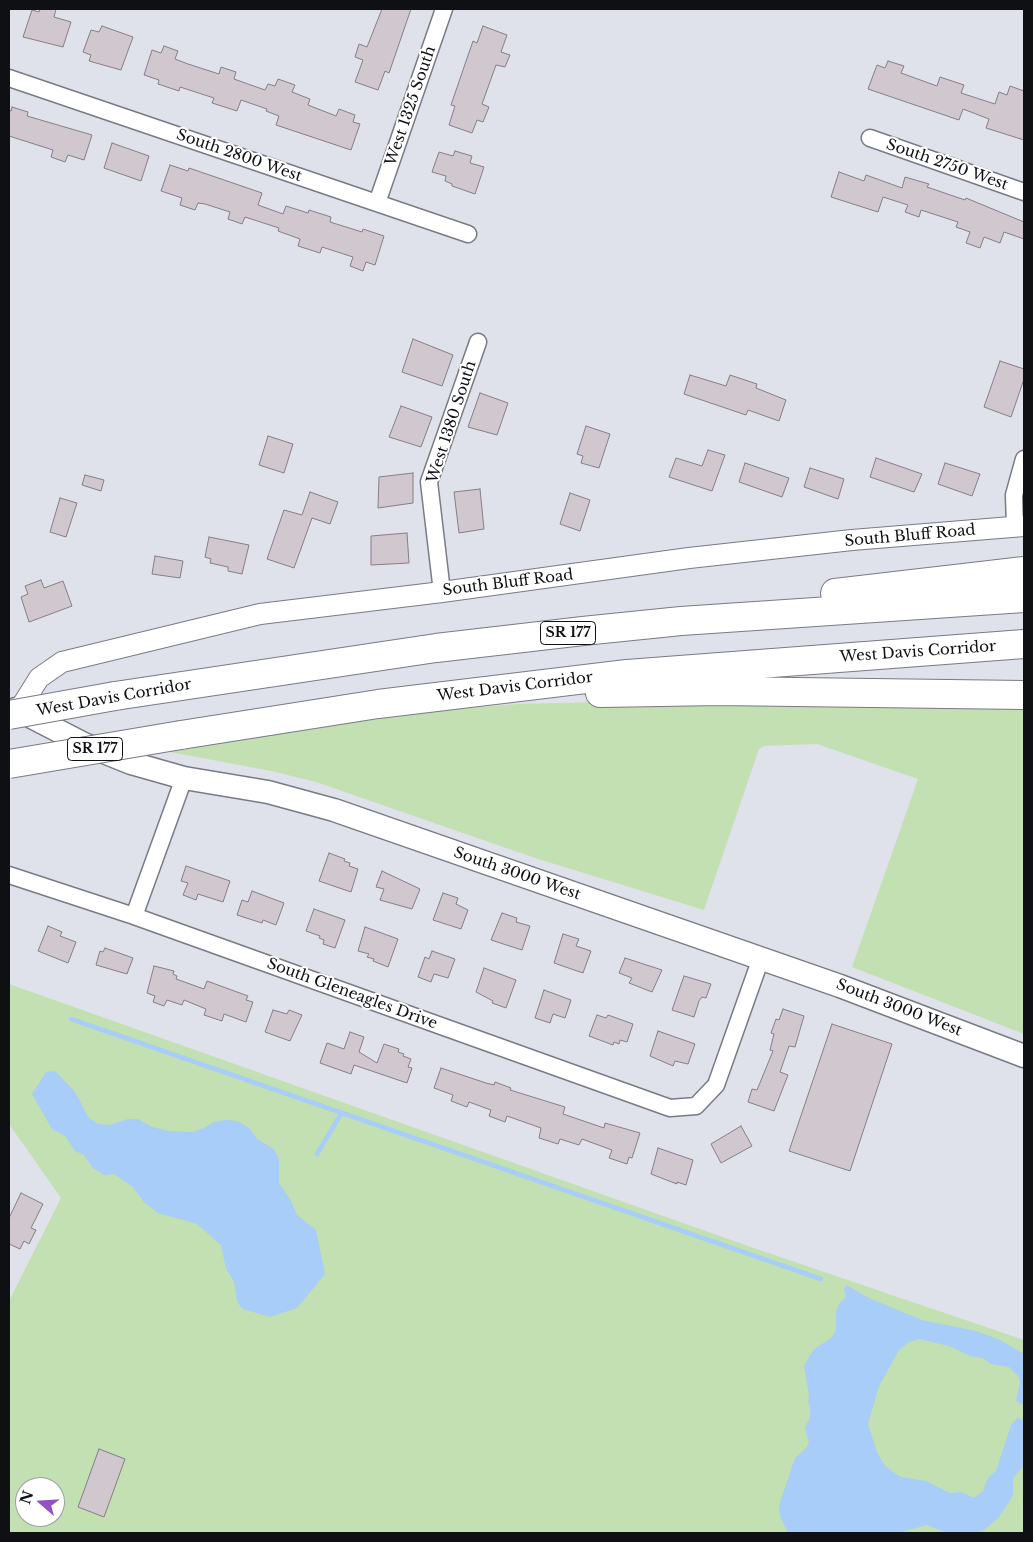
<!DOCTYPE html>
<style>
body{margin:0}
#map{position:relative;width:1033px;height:1542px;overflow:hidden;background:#dfe2eb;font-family:"Libre Baskerville",serif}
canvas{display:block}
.frame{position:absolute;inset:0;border:10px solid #0f1013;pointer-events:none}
.north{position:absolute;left:15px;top:1477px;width:50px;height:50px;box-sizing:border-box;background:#fff;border:1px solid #9f9fa1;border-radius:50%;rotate:289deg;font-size:14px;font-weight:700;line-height:20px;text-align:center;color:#0f1013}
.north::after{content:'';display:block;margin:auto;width:18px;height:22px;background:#9650c3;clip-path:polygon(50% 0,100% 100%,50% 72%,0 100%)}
</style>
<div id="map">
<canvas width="1033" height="1542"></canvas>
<div class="frame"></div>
<div class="north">N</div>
</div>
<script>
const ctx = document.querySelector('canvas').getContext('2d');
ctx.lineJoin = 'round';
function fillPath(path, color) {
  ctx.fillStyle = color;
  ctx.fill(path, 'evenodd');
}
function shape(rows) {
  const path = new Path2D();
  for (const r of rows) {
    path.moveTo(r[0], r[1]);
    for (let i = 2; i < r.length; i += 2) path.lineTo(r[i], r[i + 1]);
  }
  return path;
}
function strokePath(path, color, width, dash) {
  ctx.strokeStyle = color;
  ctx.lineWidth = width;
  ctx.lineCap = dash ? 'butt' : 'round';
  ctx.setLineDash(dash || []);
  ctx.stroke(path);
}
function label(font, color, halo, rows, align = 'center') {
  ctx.font = font + ' "Libre Baskerville",serif';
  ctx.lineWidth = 4;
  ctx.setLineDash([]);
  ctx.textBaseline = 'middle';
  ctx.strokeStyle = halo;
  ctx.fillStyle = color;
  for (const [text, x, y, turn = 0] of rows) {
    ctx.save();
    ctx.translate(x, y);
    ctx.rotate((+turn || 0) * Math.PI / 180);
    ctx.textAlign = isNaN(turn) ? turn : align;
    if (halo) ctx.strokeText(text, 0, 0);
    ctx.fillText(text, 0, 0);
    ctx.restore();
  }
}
const green = shape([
 [599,702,1024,704,1024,1034,852,967,918,779,817,744,764,746,759,749,704,910,535,858,316,782,271,771,165,751,439,710,519,704],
 [9,984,748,1246,1024,1340,1024,1533,9,1533,9,1301,61,1198,9,1124],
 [25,1487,55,1487,55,1517,25,1517]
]);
const water = shape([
 [55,1071,76,1093,88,1117,98,1124,109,1125,128,1119,138,1119,152,1127,169,1131,192,1132,204,1128,214,1122,225,1120,238,1121,249,1128,257,1139,274,1149,279,1159,279,1183,290,1199,297,1215,316,1230,325,1274,297,1308,270,1317,243,1309,237,1302,234,1281,226,1269,221,1245,197,1224,158,1213,144,1202,133,1187,114,1174,104,1175,93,1168,84,1155,75,1151,65,1136,52,1129,32,1094,46,1072],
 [846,1285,871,1299,922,1320,976,1331,1000,1340,1024,1354,1024,1405,1016,1401,1020,1382,1018,1376,1009,1367,991,1364,983,1358,970,1356,949,1346,919,1339,909,1342,899,1350,879,1386,868,1424,877,1452,885,1466,893,1472,901,1477,926,1481,950,1493,961,1492,974,1498,983,1491,988,1478,996,1471,1011,1425,1017,1418,1024,1419,1024,1465,1013,1478,1013,1494,1009,1502,998,1518,984,1530,976,1533,947,1533,927,1525,898,1533,788,1533,780,1516,779,1505,795,1458,806,1448,809,1443,805,1428,810,1417,810,1406,808,1402,809,1395,804,1366,814,1349,830,1339,836,1331,836,1312,839,1304,846,1297,844,1289]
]);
const stream = shape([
 [71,1019,821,1279],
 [317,1154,341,1114]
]);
const building = shape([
 [40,9,56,9,54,17,71,22,63,47,23,37,32,10,39,12,40,9],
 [382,9,411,9,389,73,385,71,378,90,355,82,363,60,355,57,359,44,367,47,382,9],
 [102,26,133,37,121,70,89,61,91,55,83,52,91,30,99,32,102,26],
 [483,26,507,35,501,52,510,55,505,67,496,65,482,104,489,107,483,122,477,120,472,133,449,125,455,106,451,105,464,67,473,41,477,43,483,26],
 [164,46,178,51,175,59,188,64,219,74,221,67,236,72,234,79,265,90,268,84,275,86,278,79,295,85,292,92,310,99,308,105,336,116,339,109,355,115,353,122,360,124,351,150,276,125,279,116,266,111,267,109,241,100,237,111,212,103,214,98,180,87,179,91,158,84,159,80,144,75,152,50,161,53,164,46],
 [888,61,904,66,901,73,937,86,940,77,964,85,961,93,995,104,999,92,1007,95,1010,86,1024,91,1024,140,986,128,989,119,963,109,959,120,868,89,877,65,885,68,888,61],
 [12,107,28,112,27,116,92,135,84,160,68,155,65,162,51,157,53,150,9,136,9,111,11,111,12,107],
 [112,143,149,156,141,181,104,168,112,143],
 [455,151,472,156,470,163,484,167,475,194,452,186,452,184,445,181,446,176,432,172,439,152,453,156,455,151],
 [170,165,188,171,189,168,262,193,258,205,283,214,286,206,308,213,309,210,331,217,330,222,362,232,363,229,384,236,375,265,366,262,363,271,350,266,353,257,322,247,320,253,298,246,300,239,278,231,279,228,245,217,242,224,228,219,230,212,205,204,198,203,195,210,180,205,182,198,161,191,170,165],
 [839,172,864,181,866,175,902,188,905,177,929,184,927,187,965,200,966,198,1024,222,1024,239,1004,232,1000,243,984,237,980,248,966,243,970,232,956,227,958,222,921,210,919,217,905,212,908,205,883,197,878,212,831,197,839,172],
 [413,339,453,355,442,386,402,372,413,339],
 [1000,361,1024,369,1024,379,1011,417,984,407,1000,361],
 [690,375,726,386,730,375,757,384,756,388,786,400,779,421,748,410,746,415,684,394,690,375],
 [480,393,508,403,497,435,468,427,480,393],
 [401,406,432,417,421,447,389,437,401,406],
 [586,426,610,434,599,468,581,463,583,456,577,454,586,426],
 [268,436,293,444,284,473,259,465,268,436],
 [708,450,725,455,712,491,669,477,676,458,702,466,708,450],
 [876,458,922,474,914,492,870,477,876,458],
 [745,463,789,478,782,497,739,482,745,463],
 [945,463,980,474,972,496,938,484,945,463],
 [810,468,844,479,838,499,804,487,810,468],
 [413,473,413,503,378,508,379,477,413,473],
 [85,475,104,480,101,491,82,485,85,475],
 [480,489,484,529,459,533,454,492,480,489],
 [310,492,338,502,330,524,312,518,294,568,267,559,284,510,302,515,310,492],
 [570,493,590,500,580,531,560,524,570,493],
 [60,498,77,503,66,537,50,532,60,498],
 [407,533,409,563,371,565,371,536,407,533],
 [209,537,249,545,242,574,228,571,228,567,210,563,211,559,205,557,209,537],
 [155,556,183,561,180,578,152,574,155,556],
 [41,580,44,588,63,581,72,606,29,622,21,597,28,594,25,586,41,580],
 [329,853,345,859,344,861,350,863,349,866,358,869,351,892,319,881,329,853],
 [186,866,230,881,223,902,198,894,196,900,183,895,188,883,181,881,186,866],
 [382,871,420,889,412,909,380,900,384,889,376,887,382,871],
 [252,891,284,903,276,925,263,920,262,923,237,915,242,900,248,902,252,891],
 [443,893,458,898,456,904,468,910,461,929,433,920,443,893],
 [314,909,345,920,335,948,323,944,324,940,319,938,320,936,306,931,314,909],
 [502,913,517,918,516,922,530,926,522,950,491,940,502,913],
 [48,926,62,932,60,936,76,942,68,963,38,951,48,926],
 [365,927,398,939,388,967,373,961,374,959,367,957,369,954,358,951,365,927],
 [563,934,579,939,576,946,591,951,583,973,554,963,563,934],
 [105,948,133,958,127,974,96,965,100,951,103,952,105,948],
 [432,951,455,959,448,978,434,974,431,982,418,977,425,957,429,959,432,951],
 [625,958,662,970,652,992,629,983,632,978,619,973,625,958],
 [154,966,174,971,173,974,177,976,176,979,204,989,207,981,248,996,246,1000,253,1002,246,1022,224,1014,222,1021,204,1015,206,1009,184,1000,182,1005,167,1000,164,1006,153,1002,155,996,147,993,154,966],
 [484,968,516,980,506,1008,492,1003,493,1001,476,992,484,968],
 [684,976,711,984,706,998,702,997,699,1001,694,1017,672,1010,684,976],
 [544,990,571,1000,565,1018,553,1014,550,1023,535,1018,544,990],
 [783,1009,804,1016,795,1047,789,1046,780,1072,788,1075,774,1111,748,1102,752,1089,757,1090,773,1051,770,1050,774,1034,771,1033,776,1019,779,1020,783,1009],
 [273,1010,287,1014,289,1010,302,1015,290,1041,265,1032,273,1010],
 [597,1015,606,1018,608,1015,633,1024,627,1042,620,1040,619,1044,614,1042,613,1045,589,1036,597,1015],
 [832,1024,892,1044,850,1171,789,1151,832,1024],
 [658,1031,695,1044,688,1064,675,1061,673,1066,650,1056,658,1031],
 [350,1032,364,1037,359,1052,377,1063,384,1044,399,1049,398,1052,404,1054,403,1056,411,1059,408,1067,412,1068,407,1083,354,1065,351,1074,320,1063,327,1043,344,1049,350,1032],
 [441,1068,486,1083,494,1085,495,1082,511,1088,510,1090,565,1107,563,1114,604,1128,605,1123,640,1133,632,1158,629,1157,627,1164,609,1158,612,1150,582,1139,579,1145,560,1139,558,1144,539,1138,541,1128,507,1116,505,1122,489,1116,491,1110,469,1102,467,1107,451,1101,453,1095,434,1088,441,1068],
 [741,1126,752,1146,721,1163,711,1144,741,1126],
 [658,1148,693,1160,686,1185,677,1182,677,1184,651,1174,658,1148],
 [21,1193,43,1204,31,1228,36,1230,29,1244,24,1241,20,1249,9,1244,9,1218,21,1193],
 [99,1449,125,1459,104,1517,78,1507,99,1449]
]);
const minor = shape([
 [9,78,468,234],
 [870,138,1024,192],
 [377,203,444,9],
 [1015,527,1014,495,1024,459],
 [442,592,429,482,478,342],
 [9,875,134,916,670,1108,696,1106,716,1085,761,958],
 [134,916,184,778]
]);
const tertiary = shape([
 [19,710,39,678,62,662,260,614,442,592,689,558,852,540,1024,526]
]);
const secondary = shape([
 [16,709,84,744,131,763,184,778,268,792,334,810,840,986,1024,1056]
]);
const motorway = shape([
 [835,593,1024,571],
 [600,693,720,691,1024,695],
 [115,696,436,648,583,631,681,621,1024,598],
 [181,735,378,704,627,674,1024,644]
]);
const motorwayBridge = shape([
 [9,715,115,696],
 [9,764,181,735]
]);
const shields = [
 [568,633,55],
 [95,749,55]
];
const shieldNames = [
 ["SR 177",568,633],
 ["SR 177",95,749]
];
const streetNames = [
 ["West 1325 South",411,106,-71],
 ["South 2800 West",239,156,19],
 ["South 2750 West",947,165,19],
 ["West 1380 South",452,422,-72],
 ["South Bluff Road",910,536,-5],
 ["South Bluff Road",508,583,-7],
 ["West Davis Corridor",918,652,-4],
 ["West Davis Corridor",515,687,-7],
 ["West Davis Corridor",114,698,-10],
 ["South 3000 West",517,874,19],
 ["South Gleneagles Drive",352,994,20],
 ["South 3000 West",899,1008,21]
];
fillPath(green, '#c2e0b1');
fillPath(water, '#a7cdf8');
strokePath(stream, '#a7cdf8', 4.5);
fillPath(building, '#d0c8ce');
strokePath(building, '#867e84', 1);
strokePath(minor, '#787b83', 19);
strokePath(tertiary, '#787b83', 22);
strokePath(secondary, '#787b83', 25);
strokePath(motorway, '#787b83', 30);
strokePath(minor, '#fff', 16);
strokePath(tertiary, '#fff', 20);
strokePath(secondary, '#fff', 22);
strokePath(motorway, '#fff', 28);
strokePath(motorwayBridge, '#787b83', 30, []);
strokePath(motorwayBridge, '#fff', 28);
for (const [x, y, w] of shields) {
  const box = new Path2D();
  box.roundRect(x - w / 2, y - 11.5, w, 23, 4);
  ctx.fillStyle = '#fff';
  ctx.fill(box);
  strokePath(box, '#0f1013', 1);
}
label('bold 14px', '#0f1013', null, shieldNames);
label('15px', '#0f1013', '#fff', streetNames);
</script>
